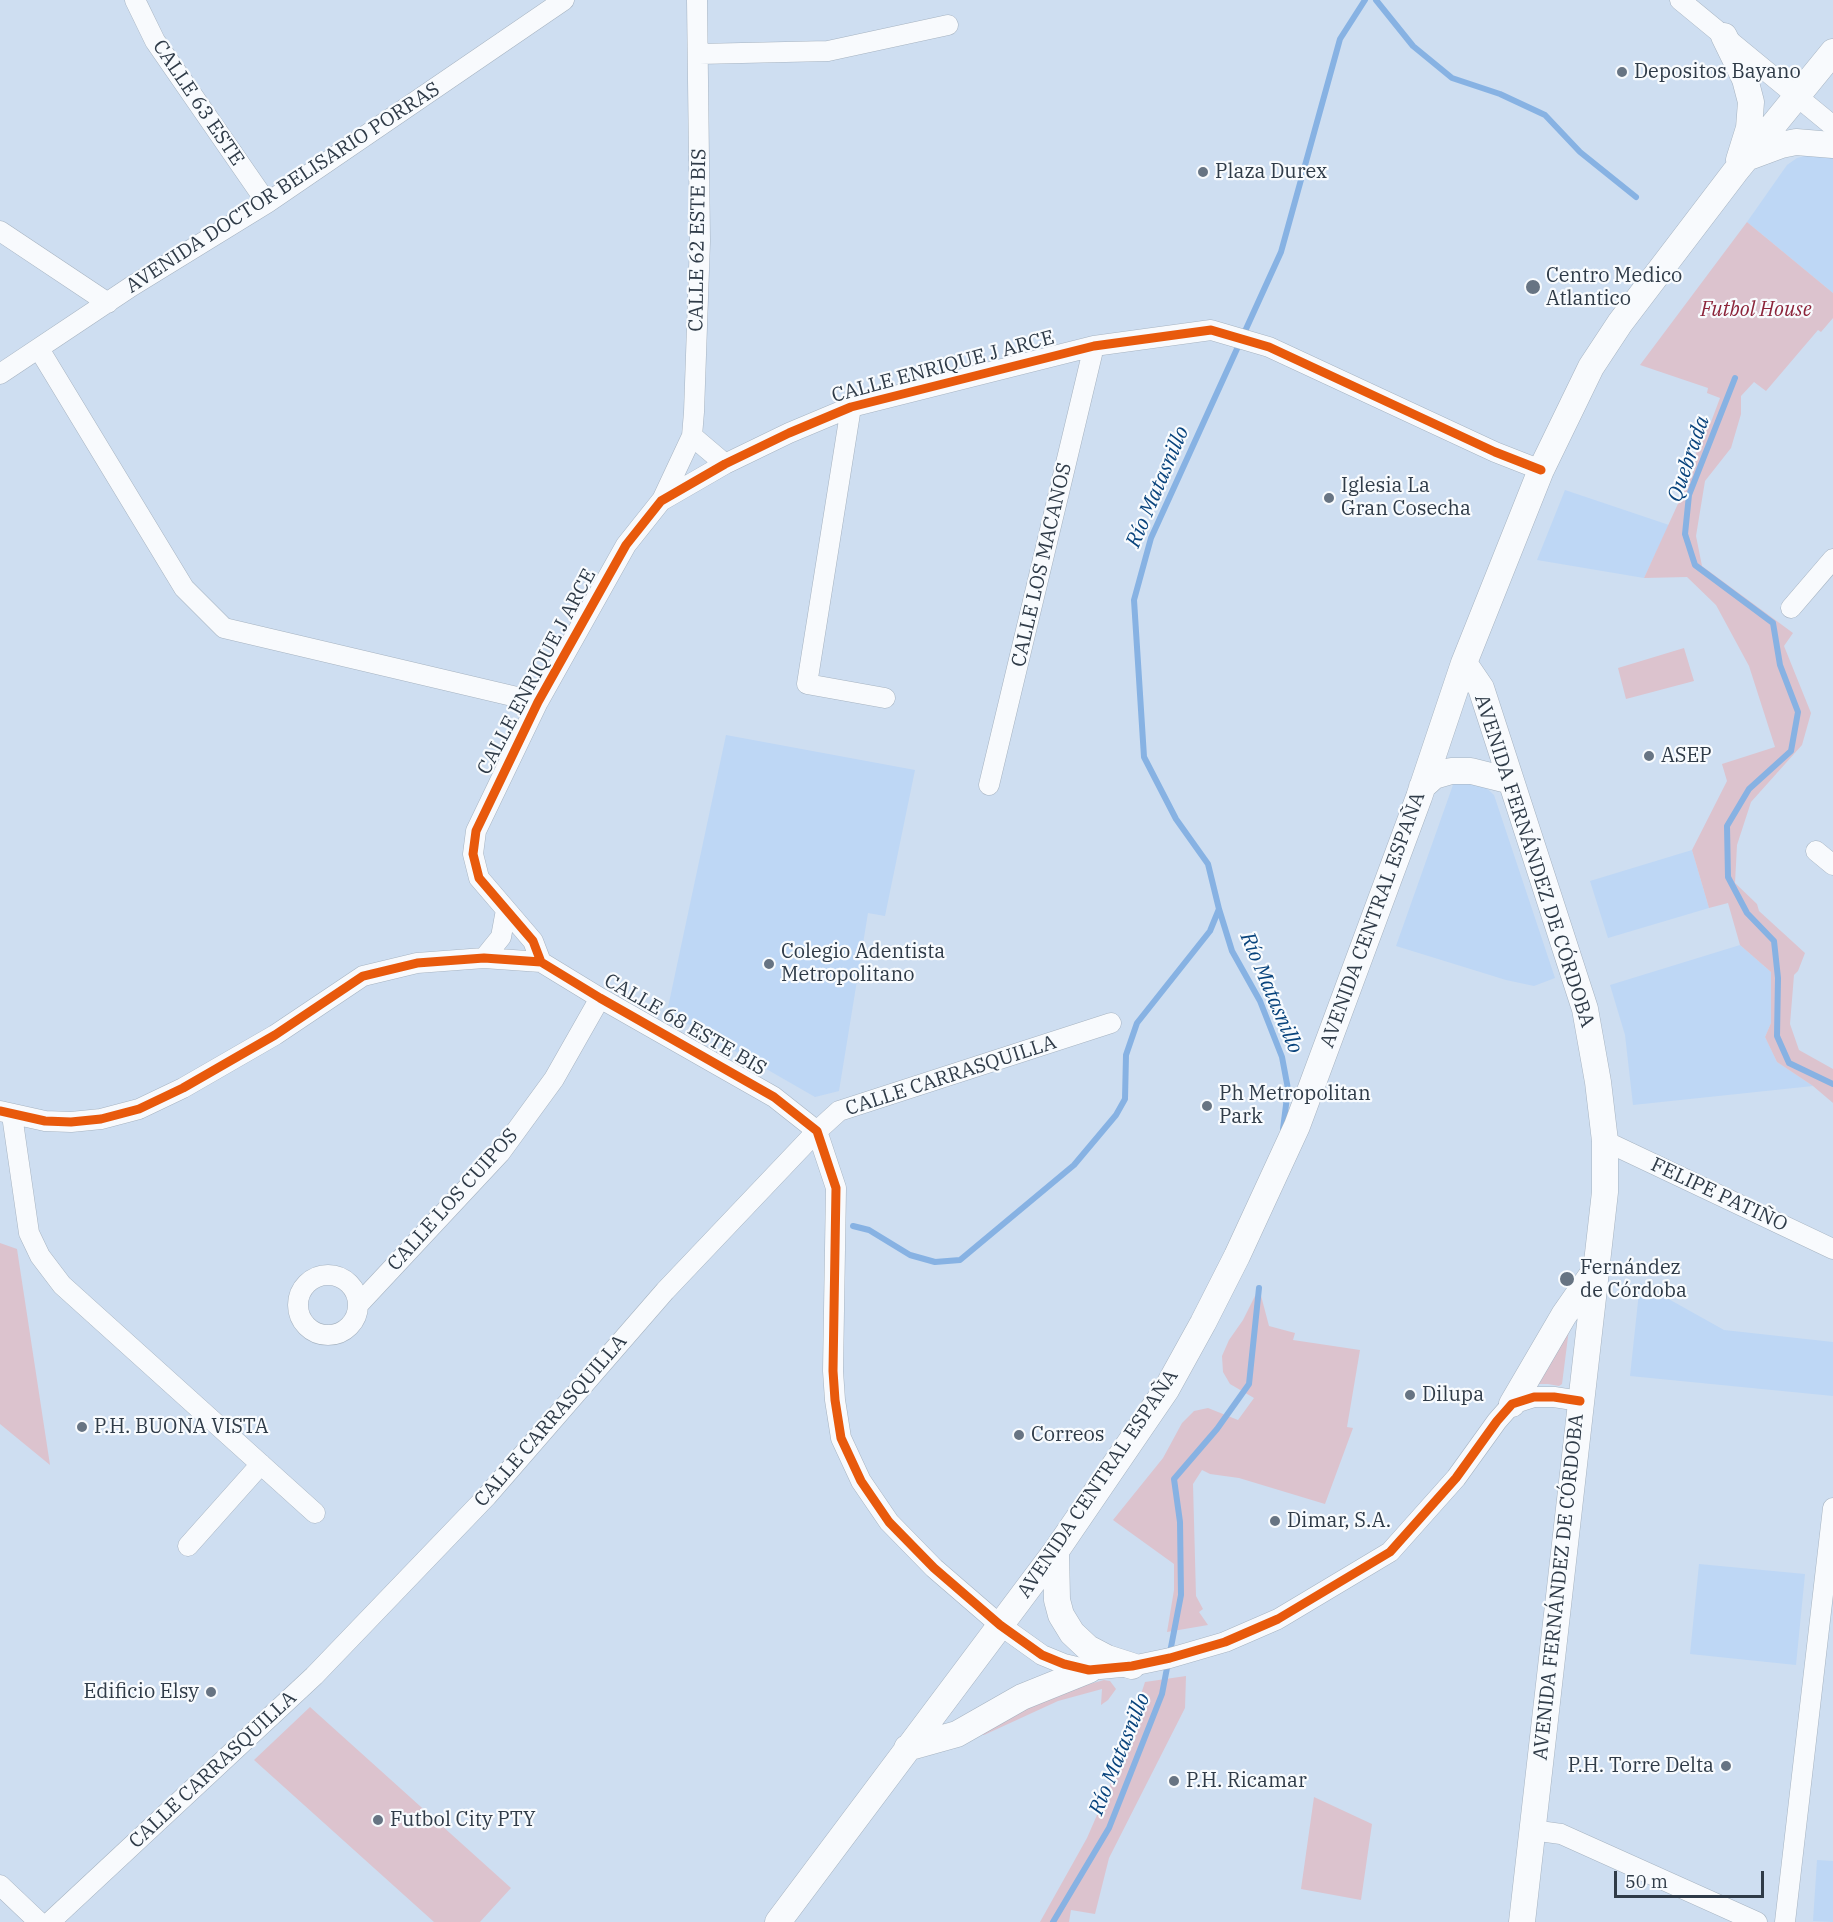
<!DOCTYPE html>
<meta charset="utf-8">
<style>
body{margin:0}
#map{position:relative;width:1833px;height:1922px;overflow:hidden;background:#cedef1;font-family:"IBM Plex Serif",serif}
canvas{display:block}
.scale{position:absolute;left:1614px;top:1871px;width:150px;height:27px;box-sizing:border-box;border:3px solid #2f3b48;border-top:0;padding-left:8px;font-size:18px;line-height:21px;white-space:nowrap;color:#2f3b48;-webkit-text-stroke:4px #f8fbfe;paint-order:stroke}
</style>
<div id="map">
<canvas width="1833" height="1922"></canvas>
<div class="scale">50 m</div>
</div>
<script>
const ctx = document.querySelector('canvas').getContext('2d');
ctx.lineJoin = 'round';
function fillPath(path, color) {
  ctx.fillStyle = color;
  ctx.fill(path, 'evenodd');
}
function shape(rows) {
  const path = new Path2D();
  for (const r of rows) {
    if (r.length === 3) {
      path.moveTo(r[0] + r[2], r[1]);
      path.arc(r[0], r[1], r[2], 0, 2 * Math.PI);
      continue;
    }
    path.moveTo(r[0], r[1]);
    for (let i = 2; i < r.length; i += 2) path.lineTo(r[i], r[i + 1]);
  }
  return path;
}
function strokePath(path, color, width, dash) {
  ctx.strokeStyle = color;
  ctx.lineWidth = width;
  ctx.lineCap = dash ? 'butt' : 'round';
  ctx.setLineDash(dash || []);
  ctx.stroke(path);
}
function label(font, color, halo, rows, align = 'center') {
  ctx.font = font + ' "IBM Plex Serif",serif';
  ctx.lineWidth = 4.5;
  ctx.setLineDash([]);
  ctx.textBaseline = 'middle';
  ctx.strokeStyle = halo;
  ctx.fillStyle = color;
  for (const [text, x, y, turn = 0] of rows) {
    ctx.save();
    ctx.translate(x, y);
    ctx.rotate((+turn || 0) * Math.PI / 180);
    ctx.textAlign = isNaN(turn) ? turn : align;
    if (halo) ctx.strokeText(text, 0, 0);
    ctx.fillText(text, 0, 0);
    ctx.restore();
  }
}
const built = shape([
 [1812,154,1833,156,1833,293,1747,222,1787,165,1797,158],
 [1565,490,1669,525,1644,578,1537,560],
 [726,735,915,770,885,916,868,913,839,1091,815,1097,667,1012],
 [1454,782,1482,784,1494,795,1555,978,1534,986,1506,980,1396,946],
 [1692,850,1709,908,1608,938,1590,881],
 [1740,945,1771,972,1771,1023,1765,1037,1777,1062,1813,1086,1633,1105,1625,1035,1610,985],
 [1640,1283,1724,1330,1833,1342,1833,1396,1630,1376],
 [1699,1564,1805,1574,1796,1665,1690,1654],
 [1817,1860,1833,1861,1833,1922,1813,1921]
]);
const green = shape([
 [1747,222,1833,293,1833,318,1821,332,1818,330,1766,391,1754,382,1741,396,1741,414,1731,448,1705,481,1696,536,1702,566,1793,633,1784,646,1811,713,1802,745,1751,802,1737,845,1735,883,1757,904,1759,911,1805,953,1798,971,1794,975,1790,1024,1799,1050,1833,1069,1833,1103,1813,1086,1777,1062,1765,1037,1771,1023,1771,972,1740,945,1728,903,1709,908,1692,850,1727,781,1722,764,1775,747,1749,666,1716,605,1687,577,1644,578,1682,495,1707,421,1711,422,1720,398,1707,393,1708,388,1640,365],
 [1684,648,1694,681,1626,699,1618,668],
 [0,1243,17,1249,50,1465,0,1424],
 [1259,1288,1269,1326,1295,1333,1293,1340,1360,1350,1347,1427,1353,1428,1325,1504,1239,1478,1210,1474,1202,1470,1193,1484,1196,1596,1203,1609,1199,1612,1208,1625,1167,1632,1174,1590,1174,1564,1113,1520,1163,1458,1182,1423,1194,1411,1208,1408,1238,1420,1254,1398,1230,1384,1223,1372,1222,1356,1229,1340,1243,1320],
 [1569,1329,1562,1384,1559,1386,1548,1384,1538,1384,1532,1387],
 [1186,1676,1185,1708,1109,1858,1095,1914,1071,1910,1069,1922,1040,1922,1087,1838,1114,1776,1145,1682],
 [1104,1680,1110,1681,1116,1689,1108,1700,1101,1705,1102,1689,1058,1701,984,1735,976,1734,1054,1694],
 [310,1707,511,1888,480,1922,434,1922,254,1760],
 [1314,1797,1372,1824,1361,1900,1301,1889]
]);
const stream = shape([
 [1376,0,1413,46,1452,78,1500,94,1545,115,1580,152,1636,197],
 [1735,378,1689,495,1685,534,1695,565,1773,623,1780,665,1798,712,1791,751,1749,789,1727,826,1728,877,1747,913,1774,941,1778,978,1777,1036,1789,1063,1833,1084],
 [1283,1129,1288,1089,1282,1057,1260,1001,1232,951,1219,909,1208,864,1176,819,1144,757,1134,600,1151,538,1281,252,1340,39,1365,0],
 [853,1226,869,1230,910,1255,935,1262,960,1260,1074,1165,1116,1115,1125,1099,1126,1055,1137,1023,1210,931,1219,909],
 [1053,1922,1109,1828,1162,1694,1181,1595,1180,1522,1174,1479,1217,1429,1249,1384,1259,1288]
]);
const minor = shape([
 [135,0,155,41,267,203],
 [1680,0,1833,126],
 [699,54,828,51,948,25],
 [0,231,108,303],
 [39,349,184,588,224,628,538,702],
 [0,374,132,286,267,203,564,0],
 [851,407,807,684,885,698],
 [692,436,725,464],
 [662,500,692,436,694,412,700,241,697,0],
 [1791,608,1833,559],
 [989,785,1094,346],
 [1816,851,1833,865],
 [484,958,501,937,506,910],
 [541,962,533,941,479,878,473,854,476,831,538,702,626,545,661,501,725,464,789,433,851,407,1094,346,1211,330,1269,347,1495,452,1541,470],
 [0,1111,45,1121,71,1122,101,1119,139,1109,183,1088,275,1035,363,976,417,963,484,958,541,962,600,998,774,1097,817,1131,836,1188,833,1371,835,1400,841,1438,861,1481,889,1522,934,1568,1000,1625,1042,1655,1064,1664,1089,1670,1132,1666,1170,1658,1225,1642,1278,1619,1390,1552,1456,1478,1497,1421,1512,1404,1534,1397,1554,1397,1580,1401],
 [12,1115,29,1233,40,1256,62,1285,315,1513],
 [1605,1141,1833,1249],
 [328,1305,30],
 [358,1305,500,1153,554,1079,600,998],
 [188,1546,261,1464],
 [1532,1830,1561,1834,1757,1922],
 [0,1885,39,1922],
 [50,1922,314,1676,487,1496,665,1291,817,1131,839,1111,1111,1023],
 [1785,1922,1833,1508]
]);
const major = shape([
 [1724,36,1745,79,1751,102,1749,128,1739,160],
 [1746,158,1781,145,1796,142,1833,145],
 [1464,663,1481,688,1585,1009,1598,1082,1605,1141,1605,1192,1522,1922],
 [1422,787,1434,776,1451,771,1471,771,1511,781],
 [1512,1404,1564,1315,1594,1272],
 [1056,1551,1057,1600,1061,1615,1072,1633,1088,1648,1107,1658,1132,1666],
 [907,1748,957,1734,1022,1697,1089,1670],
 [778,1922,1056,1551,1166,1390,1203,1323,1237,1256,1297,1126,1419,797,1464,663,1541,470,1591,367,1620,323,1735,172,1833,52]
]);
const cycleway = shape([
 [541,962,533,941,479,878,473,854,476,831,538,702,626,545,661,501,725,464,789,433,851,407,1094,346,1211,330,1269,347,1495,452,1541,470],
 [0,1111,45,1121,71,1122,101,1119,139,1109,183,1088,275,1035,363,976,417,963,484,958,541,962,600,998,774,1097,817,1131,836,1188,833,1371,835,1400,841,1438,861,1481,889,1522,934,1568,1000,1625,1042,1655,1064,1664,1089,1670,1132,1666,1170,1658,1225,1642,1278,1619,1390,1552,1456,1478,1497,1421,1512,1404,1534,1397,1554,1397,1580,1401]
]);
const markers = [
 [1622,72,6,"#677483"],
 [1203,172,6,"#677483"],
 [1533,287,8,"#677483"],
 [1329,498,6,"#677483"],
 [1649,756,6,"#677483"],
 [769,964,6,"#677483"],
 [1207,1106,6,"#677483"],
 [1567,1279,8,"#677483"],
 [1410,1395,6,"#677483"],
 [82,1427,6,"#677483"],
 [1019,1435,6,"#677483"],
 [1275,1521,6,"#677483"],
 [211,1692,6,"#677483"],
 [1726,1766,6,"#677483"],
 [1174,1781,6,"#677483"],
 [378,1820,6,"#677483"]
];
const poiNames = [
 ["Depositos Bayano",1634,72],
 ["Plaza Durex",1215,172],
 ["Centro Medico",1546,276],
 ["Atlantico",1546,299],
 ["Iglesia La",1341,486],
 ["Gran Cosecha",1341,509],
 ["ASEP",1661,756],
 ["Colegio Adentista",781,952],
 ["Metropolitano",781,975],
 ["Ph Metropolitan",1219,1094],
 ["Park",1219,1117],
 ["Fernández",1580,1268],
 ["de Córdoba",1580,1291],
 ["Dilupa",1422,1395],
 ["P.H. BUONA VISTA",94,1427],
 ["Correos",1031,1435],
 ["Dimar, S.A.",1287,1521],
 ["Edificio Elsy",199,1692,"right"],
 ["P.H. Torre Delta",1714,1766,"right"],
 ["P.H. Ricamar",1186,1781],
 ["Futbol City PTY",390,1820]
];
const streetNames = [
 ["CALLE 63 ESTE",198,103,56],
 ["AVENIDA DOCTOR BELISARIO PORRAS",283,188,-33],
 ["CALLE 62 ESTE BIS",698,240,-89],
 ["CALLE ENRIQUE J ARCE",943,367,-15],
 ["CALLE LOS MACANOS",1042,565,-77],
 ["CALLE ENRIQUE J ARCE",537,672,-62],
 ["AVENIDA FERNÁNDEZ DE CÓRDOBA",1534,861,72],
 ["AVENIDA CENTRAL ESPAÑA",1373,920,-70],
 ["CALLE 68 ESTE BIS",685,1025,30],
 ["CALLE CARRASQUILLA",951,1076,-18],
 ["FELIPE PATIÑO",1719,1195,25],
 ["CALLE LOS CUIPOS",453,1200,-48],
 ["CALLE CARRASQUILLA",551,1421,-49],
 ["AVENIDA CENTRAL ESPAÑA",1098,1484,-56],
 ["AVENIDA FERNÁNDEZ DE CÓRDOBA",1559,1587,-84],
 ["CALLE CARRASQUILLA",213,1770,-43]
];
const parkNames = [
 ["Futbol House",1756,310]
];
const waterNames = [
 ["Quebrada",1689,459,-71],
 ["Río Matasnillo",1158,487,-67],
 ["Río Matasnillo",1271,993,67],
 ["Río Matasnillo",1120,1754,-68]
];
fillPath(built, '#bed7f5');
fillPath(green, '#dcc3ce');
strokePath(stream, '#87b2e3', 6);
strokePath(minor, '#a6b3c1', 21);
strokePath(major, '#a6b3c1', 27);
strokePath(minor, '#f8fafd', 20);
strokePath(major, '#f8fafd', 26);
strokePath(cycleway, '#e8590c', 9);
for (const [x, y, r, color] of markers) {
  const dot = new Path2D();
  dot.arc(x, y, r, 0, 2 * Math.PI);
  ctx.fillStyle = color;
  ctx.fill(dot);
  strokePath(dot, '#f8fbfe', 2);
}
label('20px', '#2f3b48', '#f8fbfe', poiNames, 'left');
label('20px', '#2f3b48', '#f8fbfe', streetNames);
label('italic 20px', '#8c243a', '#f8fbfe', parkNames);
label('italic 21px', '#08437c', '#f8fbfe', waterNames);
</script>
